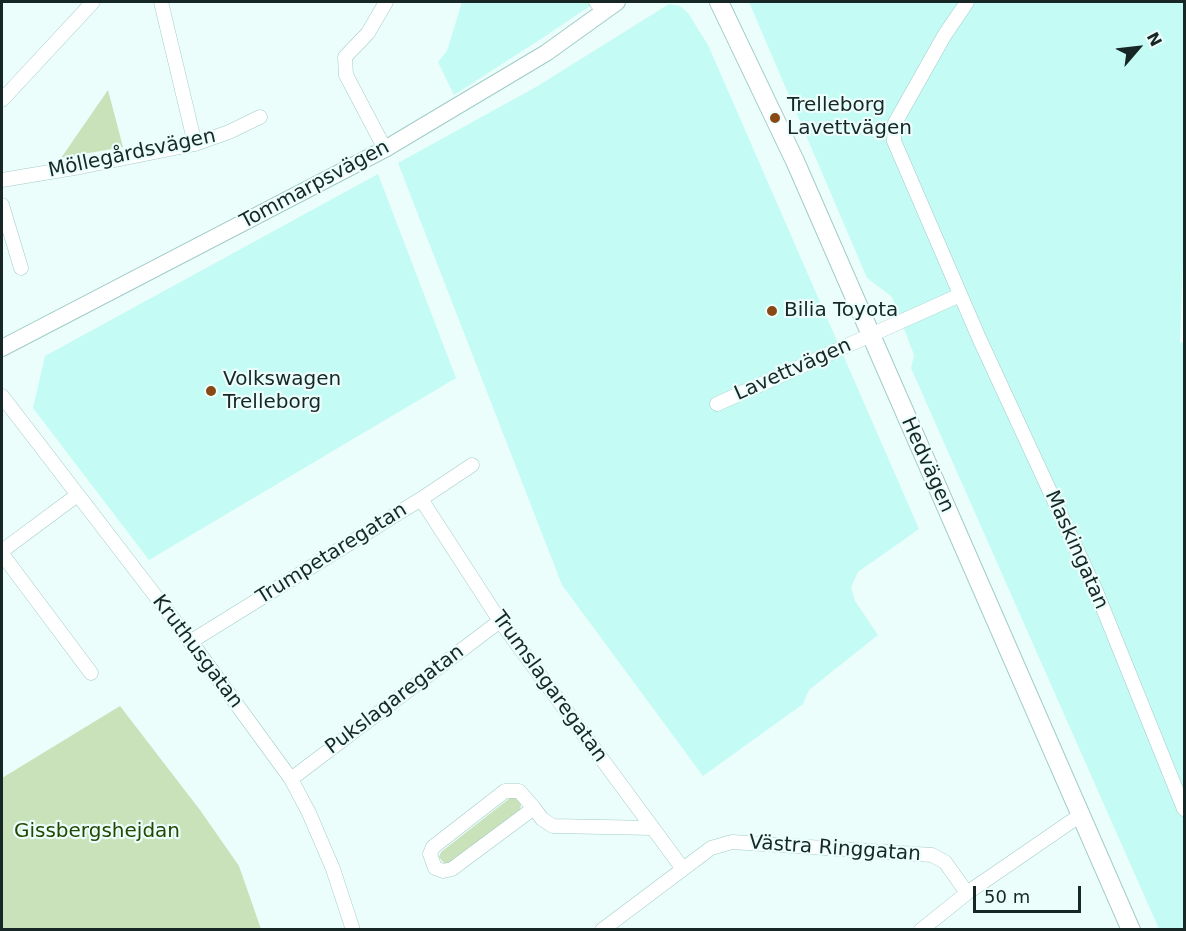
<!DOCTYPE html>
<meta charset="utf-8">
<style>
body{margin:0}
#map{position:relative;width:1186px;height:931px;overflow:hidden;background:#ecfefc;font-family:"DejaVu Sans",sans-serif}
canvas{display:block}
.frame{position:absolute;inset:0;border:3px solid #162725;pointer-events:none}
.north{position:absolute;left:1108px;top:18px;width:60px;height:60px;-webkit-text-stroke:4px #ecfefc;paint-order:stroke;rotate:62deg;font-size:16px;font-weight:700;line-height:24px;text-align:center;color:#162725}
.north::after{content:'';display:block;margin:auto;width:21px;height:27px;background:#162725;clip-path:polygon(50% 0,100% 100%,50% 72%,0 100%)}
.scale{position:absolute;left:973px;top:886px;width:108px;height:27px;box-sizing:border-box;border:3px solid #162725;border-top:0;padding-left:8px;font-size:18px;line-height:21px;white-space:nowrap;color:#162725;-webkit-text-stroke:4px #ecfefc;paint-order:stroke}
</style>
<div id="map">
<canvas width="1186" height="931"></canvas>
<div class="frame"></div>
<div class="north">N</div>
<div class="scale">50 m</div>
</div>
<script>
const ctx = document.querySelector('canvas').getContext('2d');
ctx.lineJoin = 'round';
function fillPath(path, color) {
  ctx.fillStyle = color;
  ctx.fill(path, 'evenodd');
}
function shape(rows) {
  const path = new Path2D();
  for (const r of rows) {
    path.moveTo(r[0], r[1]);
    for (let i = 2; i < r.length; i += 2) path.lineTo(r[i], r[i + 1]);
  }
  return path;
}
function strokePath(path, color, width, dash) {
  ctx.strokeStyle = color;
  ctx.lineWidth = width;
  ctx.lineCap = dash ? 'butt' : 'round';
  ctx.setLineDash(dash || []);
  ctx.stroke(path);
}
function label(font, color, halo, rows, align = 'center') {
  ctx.font = font + ' "DejaVu Sans",sans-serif';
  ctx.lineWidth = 4.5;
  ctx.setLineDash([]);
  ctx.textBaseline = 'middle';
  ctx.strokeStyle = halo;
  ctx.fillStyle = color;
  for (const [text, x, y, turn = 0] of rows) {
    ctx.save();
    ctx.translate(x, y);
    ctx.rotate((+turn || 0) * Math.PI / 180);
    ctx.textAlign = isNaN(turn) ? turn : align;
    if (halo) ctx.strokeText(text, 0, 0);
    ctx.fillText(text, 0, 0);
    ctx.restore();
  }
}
const built = shape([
 [462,2,596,2,541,39,454,95,438,62,447,51],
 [749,2,1184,2,1184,235,1180,343,1184,342,1184,929,1159,929,911,368,914,355,892,297,867,278],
 [669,4,680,6,688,13,708,45,919,529,858,572,851,587,855,601,878,635,809,690,803,704,703,776,562,585,398,163,536,87],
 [378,174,456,378,149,560,33,408,45,356]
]);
const green = shape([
 [108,90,123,147,61,158],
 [120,706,200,810,239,866,261,929,2,929,2,778],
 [510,798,517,798,521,804,520,811,449,865,444,863,439,857,441,852]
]);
const minor = shape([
 [161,2,195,144],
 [596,2,604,11],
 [967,2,944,36,895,123,894,141,979,338,1096,591,1184,809],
 [2,100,93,2],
 [385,149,346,75,345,57,368,33,386,2],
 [2,180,80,167,195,144,229,132,260,117],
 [2,205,21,268],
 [2,396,197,650,291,779,309,813,333,869,353,930],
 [717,404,960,295],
 [421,499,500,621,683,869],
 [2,551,76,496],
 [2,554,91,673],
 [190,642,421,499,472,465],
 [291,779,500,621],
 [534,808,452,869,443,871,435,868,430,854,433,847,505,791,519,791,534,808,542,819,553,826,653,828],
 [602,930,711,848,732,842,932,855,945,862,967,893],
 [921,930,967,893,1082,814]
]);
const tertiary = shape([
 [2,348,385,149,546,53,617,2]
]);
const secondary = shape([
 [719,2,795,161,1131,930]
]);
const markers = [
 [775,118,6,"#8a4816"],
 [772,311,6,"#8a4816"],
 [211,391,6,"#8a4816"]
];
const poiNames = [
 ["Trelleborg",787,106],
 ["Lavettvägen",787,129],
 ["Bilia Toyota",784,311],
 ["Volkswagen",223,380],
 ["Trelleborg",223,403]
];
const streetNames = [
 ["Möllegårdsvägen",132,154,-12],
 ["Tommarpsvägen",315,185,-28],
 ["Lavettvägen",793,370,-24],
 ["Hedvägen",927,465,66],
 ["Maskingatan",1076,550,66],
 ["Trumpetaregatan",332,554,-32],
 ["Kruthusgatan",197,652,53],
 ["Trumslagaregatan",549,687,54],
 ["Pukslagaregatan",395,700,-37],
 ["Västra Ringgatan",835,849,4]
];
const parkNames = [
 ["Gissbergshejdan",97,832]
];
fillPath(built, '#c4fbf5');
fillPath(green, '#c9e2ba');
strokePath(minor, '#a1ccc7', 15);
strokePath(tertiary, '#a1ccc7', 18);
strokePath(secondary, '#a1ccc7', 20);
strokePath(minor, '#fff', 14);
strokePath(tertiary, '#fff', 16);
strokePath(secondary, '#fff', 18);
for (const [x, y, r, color] of markers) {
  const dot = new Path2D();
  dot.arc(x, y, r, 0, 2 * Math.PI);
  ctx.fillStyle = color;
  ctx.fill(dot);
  strokePath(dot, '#ecfefc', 2);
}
label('20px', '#162725', '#ecfefc', poiNames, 'left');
label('20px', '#162725', '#ecfefc', streetNames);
label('20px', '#234800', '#ecfefc', parkNames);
</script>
